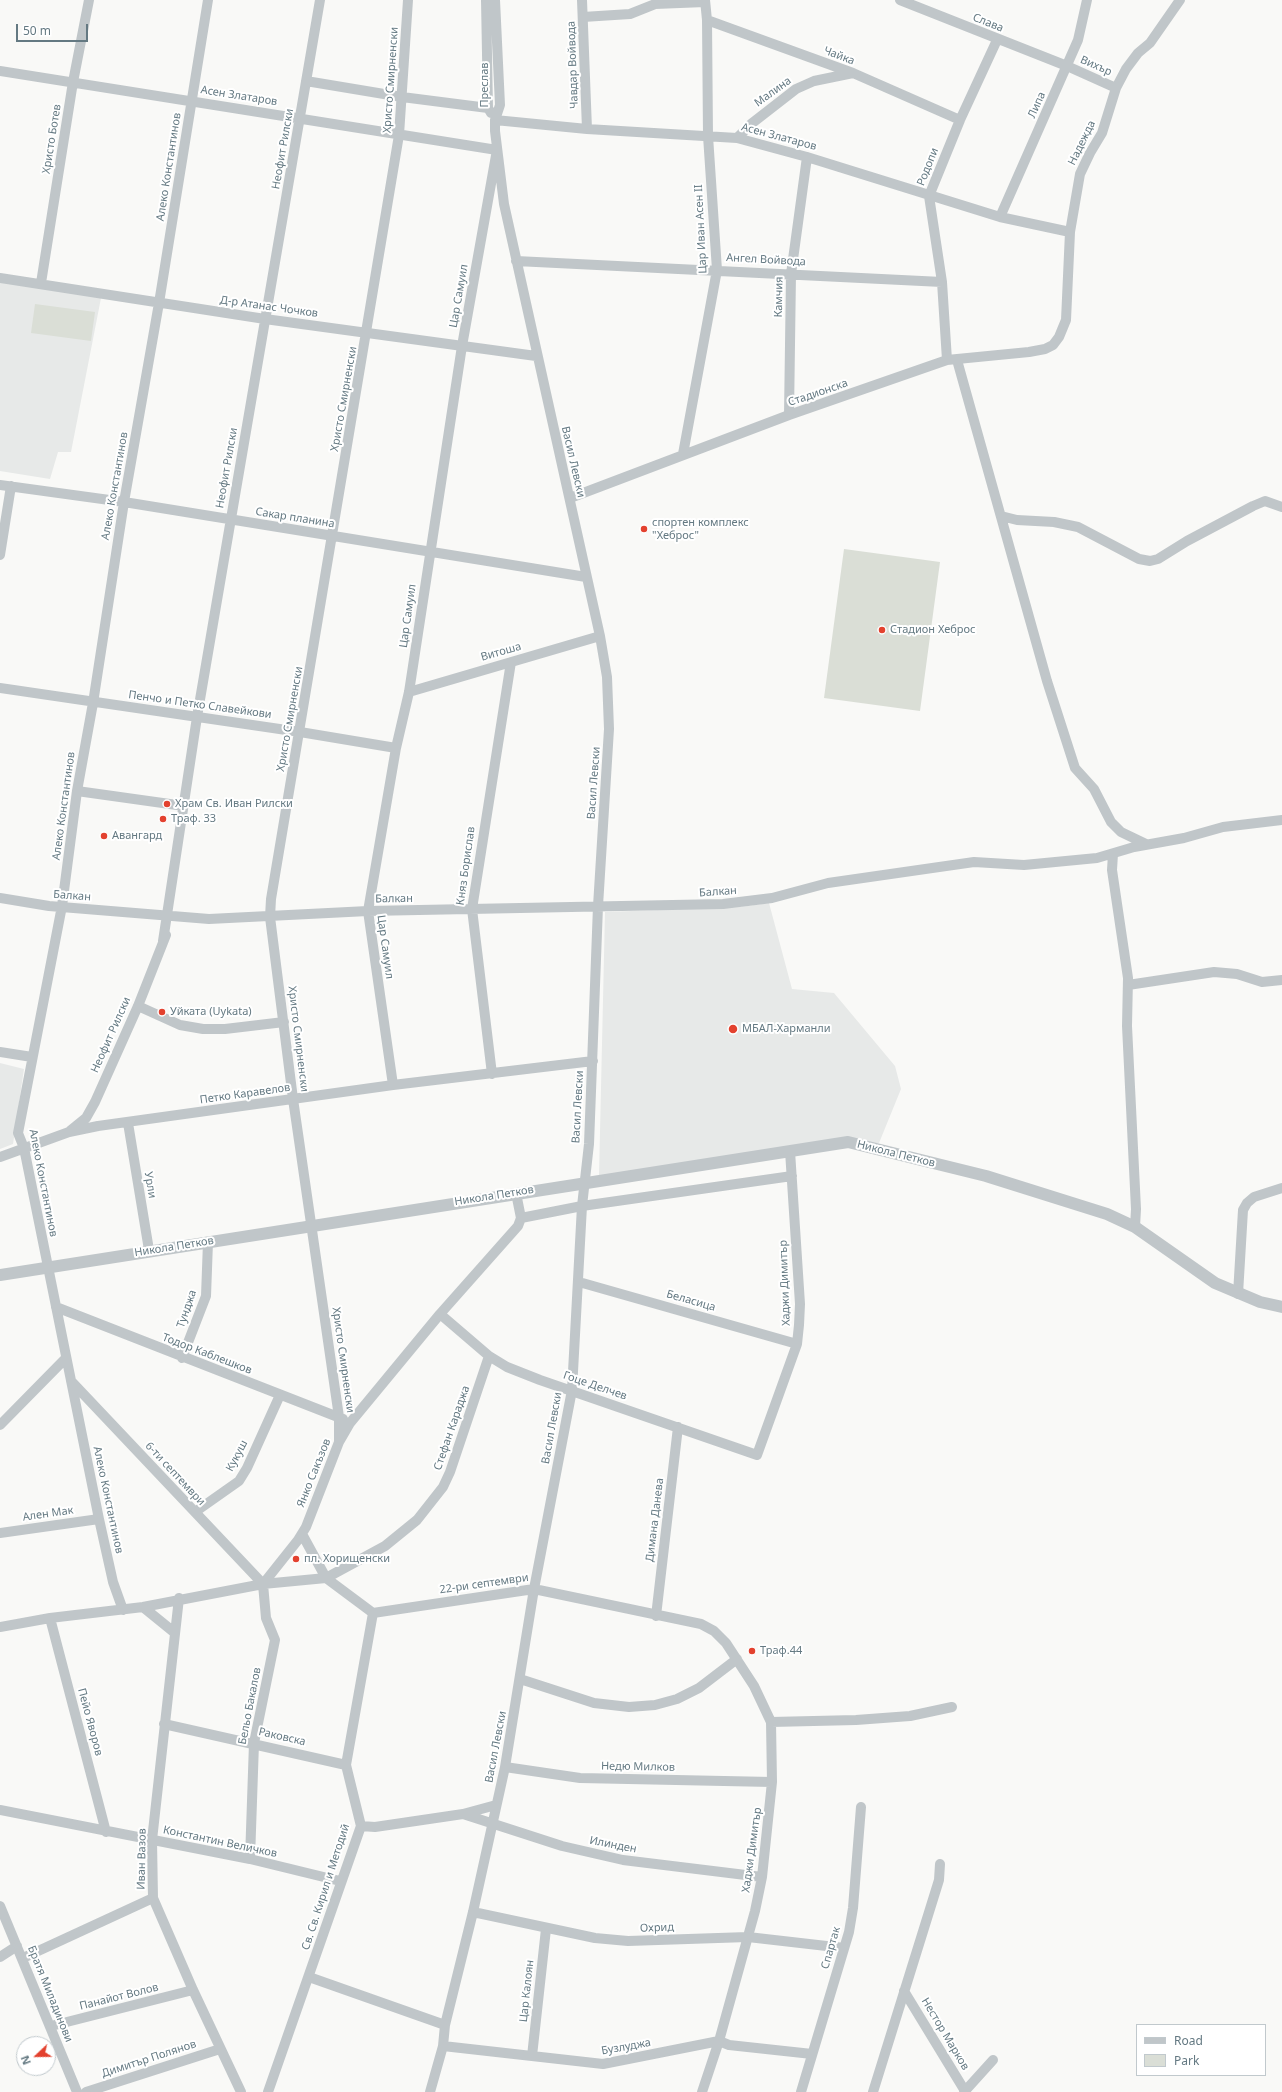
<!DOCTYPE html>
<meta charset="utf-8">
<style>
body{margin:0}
#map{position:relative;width:1282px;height:2092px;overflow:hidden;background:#f9f9f7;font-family:"Noto Sans",sans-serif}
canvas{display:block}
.legend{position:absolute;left:1136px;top:2024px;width:130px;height:52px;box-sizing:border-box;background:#fff;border:1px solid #c1c9cd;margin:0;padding:5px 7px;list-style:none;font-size:12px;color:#647982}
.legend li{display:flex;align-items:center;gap:8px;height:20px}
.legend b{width:20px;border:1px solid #c1c9cd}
.north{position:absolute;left:16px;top:2036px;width:40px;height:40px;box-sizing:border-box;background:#fff;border:1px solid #c1c9cd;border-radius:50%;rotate:248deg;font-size:11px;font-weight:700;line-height:16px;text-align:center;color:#647982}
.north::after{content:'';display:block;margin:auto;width:14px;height:18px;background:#e3412e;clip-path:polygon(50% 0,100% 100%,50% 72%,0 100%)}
.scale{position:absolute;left:16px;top:24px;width:72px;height:18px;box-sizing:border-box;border:2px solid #647982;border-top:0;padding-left:5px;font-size:12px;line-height:14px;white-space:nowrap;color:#647982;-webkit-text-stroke:3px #fff;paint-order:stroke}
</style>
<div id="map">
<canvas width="1282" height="2092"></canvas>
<ul class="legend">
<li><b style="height:5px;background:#c0c6c9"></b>Road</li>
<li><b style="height:11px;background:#daded6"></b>Park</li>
</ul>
<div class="north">N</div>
<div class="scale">50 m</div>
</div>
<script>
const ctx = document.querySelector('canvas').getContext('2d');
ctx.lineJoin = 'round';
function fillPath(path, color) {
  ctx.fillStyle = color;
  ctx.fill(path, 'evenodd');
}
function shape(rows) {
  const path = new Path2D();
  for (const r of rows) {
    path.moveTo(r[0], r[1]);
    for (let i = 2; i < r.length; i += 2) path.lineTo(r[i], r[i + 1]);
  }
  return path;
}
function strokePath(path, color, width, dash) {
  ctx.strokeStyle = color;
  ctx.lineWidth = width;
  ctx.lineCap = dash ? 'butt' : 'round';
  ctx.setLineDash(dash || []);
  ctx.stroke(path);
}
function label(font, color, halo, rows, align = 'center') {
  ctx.font = font + ' "Noto Sans",sans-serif';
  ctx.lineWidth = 4;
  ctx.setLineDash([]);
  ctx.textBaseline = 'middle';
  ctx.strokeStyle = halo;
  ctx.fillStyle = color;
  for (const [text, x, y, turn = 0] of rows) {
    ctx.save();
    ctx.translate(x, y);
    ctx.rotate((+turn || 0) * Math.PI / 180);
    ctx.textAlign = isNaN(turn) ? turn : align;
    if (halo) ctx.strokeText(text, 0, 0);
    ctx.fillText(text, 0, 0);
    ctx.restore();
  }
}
const built = shape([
 [0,282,101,298,71,452,58,452,50,479,0,471],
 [769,903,792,989,834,993,895,1066,901,1089,879,1143,599,1176,605,912,739,907],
 [0,1063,24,1069,13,1144,0,1149]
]);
const green = shape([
 [35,304,95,312,91,341,31,333],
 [844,549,940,562,920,711,824,698]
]);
const minor = shape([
 [486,0,488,108,491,113],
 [582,0,587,129],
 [900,0,1067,66,1116,88],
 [583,17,630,14,655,4,705,2],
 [707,20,853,73,960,120],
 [0,71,497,150,462,346,409,692,396,748,368,911,393,1085],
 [306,81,402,97,488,108],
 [495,120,587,129,737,138,807,157,1000,217,1070,232],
 [737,138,751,124,796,89,814,81,853,73],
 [1000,217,1078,40,1087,0],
 [516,261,942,282],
 [0,278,265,319,536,356],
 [41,283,73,82,89,0],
 [947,360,942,282,929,196,960,120,997,40],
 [957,360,1047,681,1075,768,1094,789,1111,822,1121,832,1146,844],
 [789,415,791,274,807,157],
 [683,454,717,270,708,136,707,20,705,0],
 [0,485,124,502,586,577],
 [570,498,789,415,947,360,1029,352,1045,349,1053,345,1059,337,1066,320,1070,232,1080,174,1090,153,1102,133,1116,88,1126,69,1138,53,1150,43,1180,0],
 [1001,516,1017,520,1054,522,1078,527,1139,559,1150,561,1158,559,1187,541,1253,506,1265,501,1282,507],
 [0,555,11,486],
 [0,688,300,732,396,748],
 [409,692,600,636],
 [77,791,184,806],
 [1113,854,1112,870,1128,978,1127,1026,1136,1209,1135,1227],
 [0,898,49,906,209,919,368,911,723,904,772,898,828,883,974,862,1024,865,1097,858,1134,847,1184,838,1223,827,1282,820],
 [163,941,197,717,320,0],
 [1128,985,1214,972,1237,974,1262,982,1282,980],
 [138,1006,180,1025,203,1029,225,1029,284,1022],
 [0,1052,32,1057],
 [492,1074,472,909,511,662],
 [128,1123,149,1250],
 [70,1131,86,1118,95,1102,138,1006,166,935],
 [0,1157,69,1132,98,1126,393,1085,593,1061],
 [516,1193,521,1218],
 [579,1282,797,1344],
 [1238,1294,1243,1210,1247,1203,1254,1197,1282,1188],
 [56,1307,343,1419],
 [440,1314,489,1356,507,1367,540,1380,757,1455,797,1344,799,1325,800,1304,790,1151],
 [182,1358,206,1296,208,1242],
 [71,1381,263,1584],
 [0,1425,66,1358],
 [339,1442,339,1417,293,1099,270,917,271,899,399,135,408,0],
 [195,1512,239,1481,247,1468,280,1395],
 [0,1533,99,1519],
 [302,1534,326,1578,373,1613,534,1589,701,1624,714,1631,726,1643,754,1686,771,1722,772,1782,762,1877,755,1911,719,2041,702,2092],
 [263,1584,326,1578,385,1546,417,1520,443,1487,450,1472,489,1356],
 [179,1598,152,1840,153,1898,193,1990,241,2092],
 [143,1607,175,1633],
 [123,1610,113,1582,99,1519,24,1148,18,1133,62,906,77,791,93,703,124,502,159,303,208,0],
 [656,1616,678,1427],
 [50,1618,106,1832],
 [0,1627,50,1618,143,1607,263,1584,298,1540,306,1527,339,1442,350,1423,440,1314,518,1226,521,1218,582,1206,792,1176],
 [520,1679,594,1703,629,1707,655,1705,677,1699,699,1688,737,1659],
 [771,1722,856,1720,910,1716,952,1707],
 [164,1724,346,1765],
 [505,1767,580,1778,772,1782],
 [0,1810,250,1859,340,1881],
 [463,1814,562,1846,623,1860,762,1877],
 [361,1826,375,1827,463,1814,496,1805],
 [250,1859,254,1743,275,1640,266,1618,263,1584],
 [0,1906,77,2092],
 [473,1912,595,1938,628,1941,748,1937,844,1948],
 [0,1957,17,1946],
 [23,1958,153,1898],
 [309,1977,445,2025],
 [904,1991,965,2091],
 [51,2026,193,1990],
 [443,2046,603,2064,719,2041,729,2045,812,2054],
 [532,2056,546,1929],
 [86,2092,220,2049],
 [268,2092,361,1826,346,1765,373,1613],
 [430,2092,443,2046,445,2025,473,1912,505,1767,534,1589,572,1390,582,1206,589,1144,598,906,609,729,607,677,600,636,504,204,495,131,495,120,500,105,495,0],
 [801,2092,849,1932,853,1908,861,1807],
 [873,2092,939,1880,940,1864],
 [964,2092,993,2060]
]);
const tertiary = shape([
 [0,1275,848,1142,986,1176,1107,1214,1135,1227,1215,1283,1260,1302,1282,1307]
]);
const markers = [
 [644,529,4,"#e3412e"],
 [882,630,4,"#e3412e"],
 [167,804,4,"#e3412e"],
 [163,819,4,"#e3412e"],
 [104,836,4,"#e3412e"],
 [162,1012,4,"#e3412e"],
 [733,1029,5,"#e3412e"],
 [296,1559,4,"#e3412e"],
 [752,1651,4,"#e3412e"]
];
const streetNames = [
 ["Слава",988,23,22],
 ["Чайка",839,56,21],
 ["Чавдар Войвода",573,65,-92],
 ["Вихър",1096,66,24],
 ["Христо Смирненски",391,80,-86],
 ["Преслав",485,85,-90],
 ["Малина",773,92,-36],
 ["Асен Златаров",239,96,9],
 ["Липа",1037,105,-66],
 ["Асен Златаров",779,137,15],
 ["Христо Ботев",52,139,-81],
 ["Надежда",1082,143,-64],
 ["Неофит Рилски",283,149,-80],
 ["Алеко Константинов",169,167,-81],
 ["Родопи",928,167,-68],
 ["Цар Иван Асен II",701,229,-93],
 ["Ангел Войвода",766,260,3],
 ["Цар Самуил",459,296,-80],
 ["Камчия",779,297,-89],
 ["Д-р Атанас Чочков",269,307,8],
 ["Стадионска",818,393,-19],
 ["Христо Смирненски",344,399,-80],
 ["Васил Левски",573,462,77],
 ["Неофит Рилски",227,468,-80],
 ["Алеко Константинов",115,486,-80],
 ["Сакар планина",295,518,9],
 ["Цар Самуил",408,616,-82],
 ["Витоша",501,652,-16],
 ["Пенчо и Петко Славейкови",200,705,8],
 ["Христо Смирненски",290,719,-80],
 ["Васил Левски",594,783,-86],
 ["Алеко Константинов",64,806,-82],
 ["Княз Борислав",466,866,-82],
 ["Балкан",718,892,-4],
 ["Балкан",72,896,4],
 ["Балкан",394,899,-1],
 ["Цар Самуил",385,947,82],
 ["Неофит Рилски",111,1035,-66],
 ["Христо Смирненски",298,1039,83],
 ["Петко Каравелов",245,1094,-8],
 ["Васил Левски",578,1107,-87],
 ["Никола Петков",896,1154,14],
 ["Алеко Константинов",43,1183,79],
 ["Урли",150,1185,81],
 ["Никола Петков",494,1196,-9],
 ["Никола Петков",174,1247,-9],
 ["Хаджи Димитър",785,1283,-92],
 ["Беласица",691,1301,16],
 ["Тунджа",187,1309,-71],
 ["Тодор Каблешков",207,1354,21],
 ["Христо Смирненски",343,1360,82],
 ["Гоце Делчев",595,1386,19],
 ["Стефан Караджа",452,1428,-71],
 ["Васил Левски",552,1428,-80],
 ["Кукуш",237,1456,-62],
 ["Янко Сакъзов",314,1473,-68],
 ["6-ти септември",175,1474,47],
 ["Алеко Константинов",108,1500,78],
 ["Ален Мак",48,1514,-8],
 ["Димана Данева",655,1520,-83],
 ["22-ри септември",484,1584,-8],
 ["Бельо Бакалов",250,1706,-79],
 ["Пейо Яворов",90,1722,75],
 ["Раковска",282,1737,13],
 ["Васил Левски",496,1747,-79],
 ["Недю Милков",638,1767,1],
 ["Константин Величков",220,1842,12],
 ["Илинден",613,1845,11],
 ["Хаджи Димитър",752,1850,-82],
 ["Иван Вазов",142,1859,-89],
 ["Св. Св. Кирил и Методий",326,1887,-72],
 ["Охрид",657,1928,-2],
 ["Спартак",831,1948,-74],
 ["Цар Калоян",527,1991,-84],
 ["Братя Миладинови",50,1994,68],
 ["Панайот Волов",119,1997,-14],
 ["Нестор Марков",945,2034,59],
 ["Бузлуджа",626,2047,-10],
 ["Димитър Полянов",149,2059,-18]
];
const poiNames = [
 ["спортен комплекс",652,523],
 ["\"Хеброс\"",652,536],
 ["Стадион Хеброс",890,630],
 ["Храм Св. Иван Рилски",175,804],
 ["Траф. 33",171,819],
 ["Авангард",112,836],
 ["Уйката (Uykata)",170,1012],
 ["МБАЛ-Харманли",742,1029],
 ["пл. Хорищенски",304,1559],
 ["Траф.44",760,1651]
];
fillPath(built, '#e7e9e8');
fillPath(green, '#daded6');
strokePath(minor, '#c0c6c9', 10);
strokePath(tertiary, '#c0c6c9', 12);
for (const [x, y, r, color] of markers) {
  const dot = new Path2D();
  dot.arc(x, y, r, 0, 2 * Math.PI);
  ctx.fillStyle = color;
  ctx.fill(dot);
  strokePath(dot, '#fff', 1.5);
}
label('11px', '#647982', '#fff', streetNames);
label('11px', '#647982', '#fff', poiNames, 'left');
</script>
